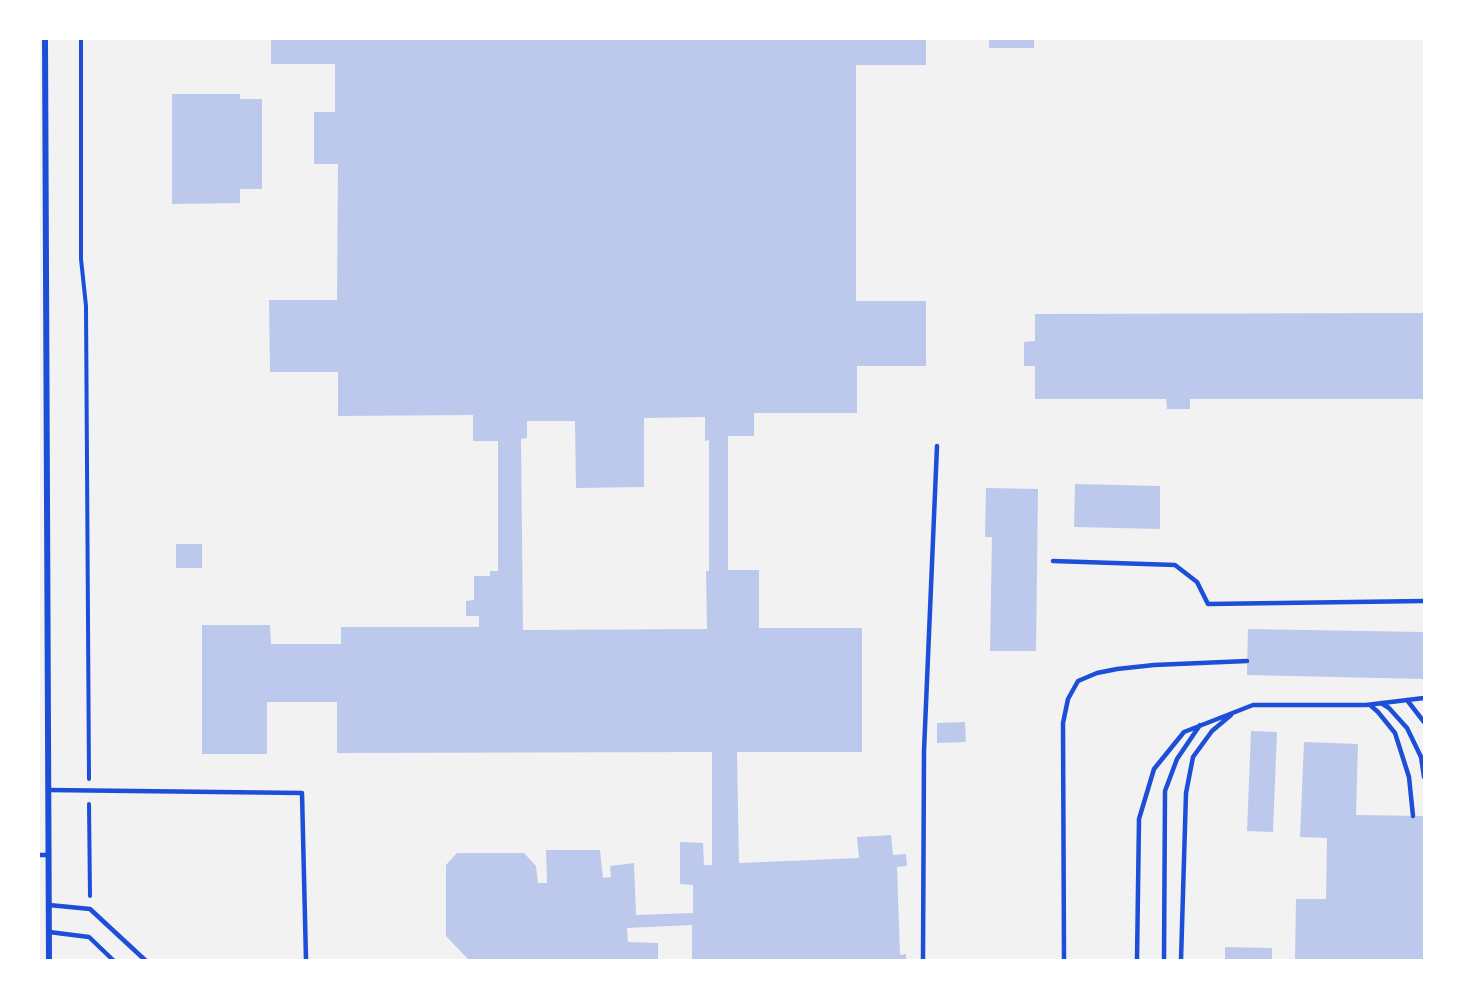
<!DOCTYPE html>
<style>
body{margin:0}
#map{position:relative;width:1463px;height:999px;overflow:hidden;background:#f2f2f2;font-family:"Noto Sans",sans-serif}
canvas{display:block}
.frame{position:absolute;inset:0;border:40px solid #fff;pointer-events:none}
</style>
<div id="map">
<canvas width="1463" height="999"></canvas>
<div class="frame"></div>
</div>
<script>
const ctx = document.querySelector('canvas').getContext('2d');
ctx.lineJoin = 'round';
function fillPath(path, color) {
  ctx.fillStyle = color;
  ctx.fill(path, 'evenodd');
}
function shape(rows) {
  const path = new Path2D();
  for (const r of rows) {
    path.moveTo(r[0], r[1]);
    for (let i = 2; i < r.length; i += 2) path.lineTo(r[i], r[i + 1]);
  }
  return path;
}
function strokePath(path, color, width, dash) {
  ctx.strokeStyle = color;
  ctx.lineWidth = width;
  ctx.lineCap = dash ? 'butt' : 'round';
  ctx.setLineDash(dash || []);
  ctx.stroke(path);
}
const building = shape([
 [271,39,926,39,926,65,856,65,856,301,926,301,926,366,857,366,857,413,754,413,754,436,728,436,728,570,759,570,759,628,862,628,862,752,737,752,739,863,859,858,857,837,891,835,893,855,906,854,907,866,897,867,900,955,906,954,906,960,692,960,692,925,627,928,628,942,658,943,658,960,469,960,446,936,446,865,457,853,524,853,536,866,538,883,547,883,546,850,600,850,603,878,611,877,610,866,634,863,636,915,693,913,693,885,680,884,680,842,703,843,704,865,712,865,712,752,337,753,337,702,267,702,267,754,202,754,202,625,270,625,271,644,341,644,341,627,479,627,479,616,466,616,466,601,474,600,474,576,490,576,490,571,498,571,498,441,473,441,473,415,338,416,338,372,270,372,269,300,337,300,338,164,314,164,314,112,335,112,335,64,271,64],
 [705,417,705,441,709,440,709,571,706,571,707,629,523,630,521,439,527,438,527,421,575,421,576,488,644,487,644,418],
 [989,39,1034,39,1034,48,989,48],
 [172,94,240,94,240,99,262,99,262,189,240,189,240,203,172,204],
 [1424,313,1424,399,1190,399,1190,409,1167,409,1166,399,1035,399,1035,366,1024,366,1024,342,1035,341,1035,314],
 [1075,484,1160,486,1160,529,1074,527],
 [986,488,1038,489,1036,651,990,651,992,537,985,537],
 [176,544,202,544,202,568,176,568],
 [1248,629,1424,632,1424,679,1247,675],
 [965,722,966,742,937,743,937,723],
 [1251,731,1277,732,1273,832,1247,831],
 [1304,742,1358,744,1356,815,1424,816,1424,960,1295,960,1296,899,1326,899,1327,838,1300,837],
 [1225,947,1272,948,1272,960,1225,960]
]);
const path = shape([
 [81,39,81,259,86,306,89,779],
 [89,804,90,896]
]);
const service = shape([
 [1053,561,1175,565,1197,582,1208,604,1424,601],
 [1407,700,1424,722],
 [1381,703,1389,708,1407,728,1421,757,1424,777],
 [1370,705,1378,712,1395,733,1409,777,1413,816],
 [49,790,302,793,306,960],
 [39,855,49,855],
 [49,905,90,909,145,960],
 [49,932,89,937,113,960],
 [923,960,924,751,937,446],
 [1064,960,1063,723,1068,699,1078,681,1097,673,1117,669,1154,665,1247,661],
 [1137,960,1139,819,1154,769,1184,732,1253,705,1366,705,1424,698],
 [1164,960,1165,791,1177,759,1200,725],
 [1181,960,1186,793,1193,757,1212,731,1231,715]
]);
const minor = shape([
 [45,39,49,960]
]);
fillPath(building, '#bdc9ec');
strokePath(path, '#1d4ed8', 4);
strokePath(service, '#1d4ed8', 4.5);
strokePath(minor, '#1d4ed8', 6);
</script>
